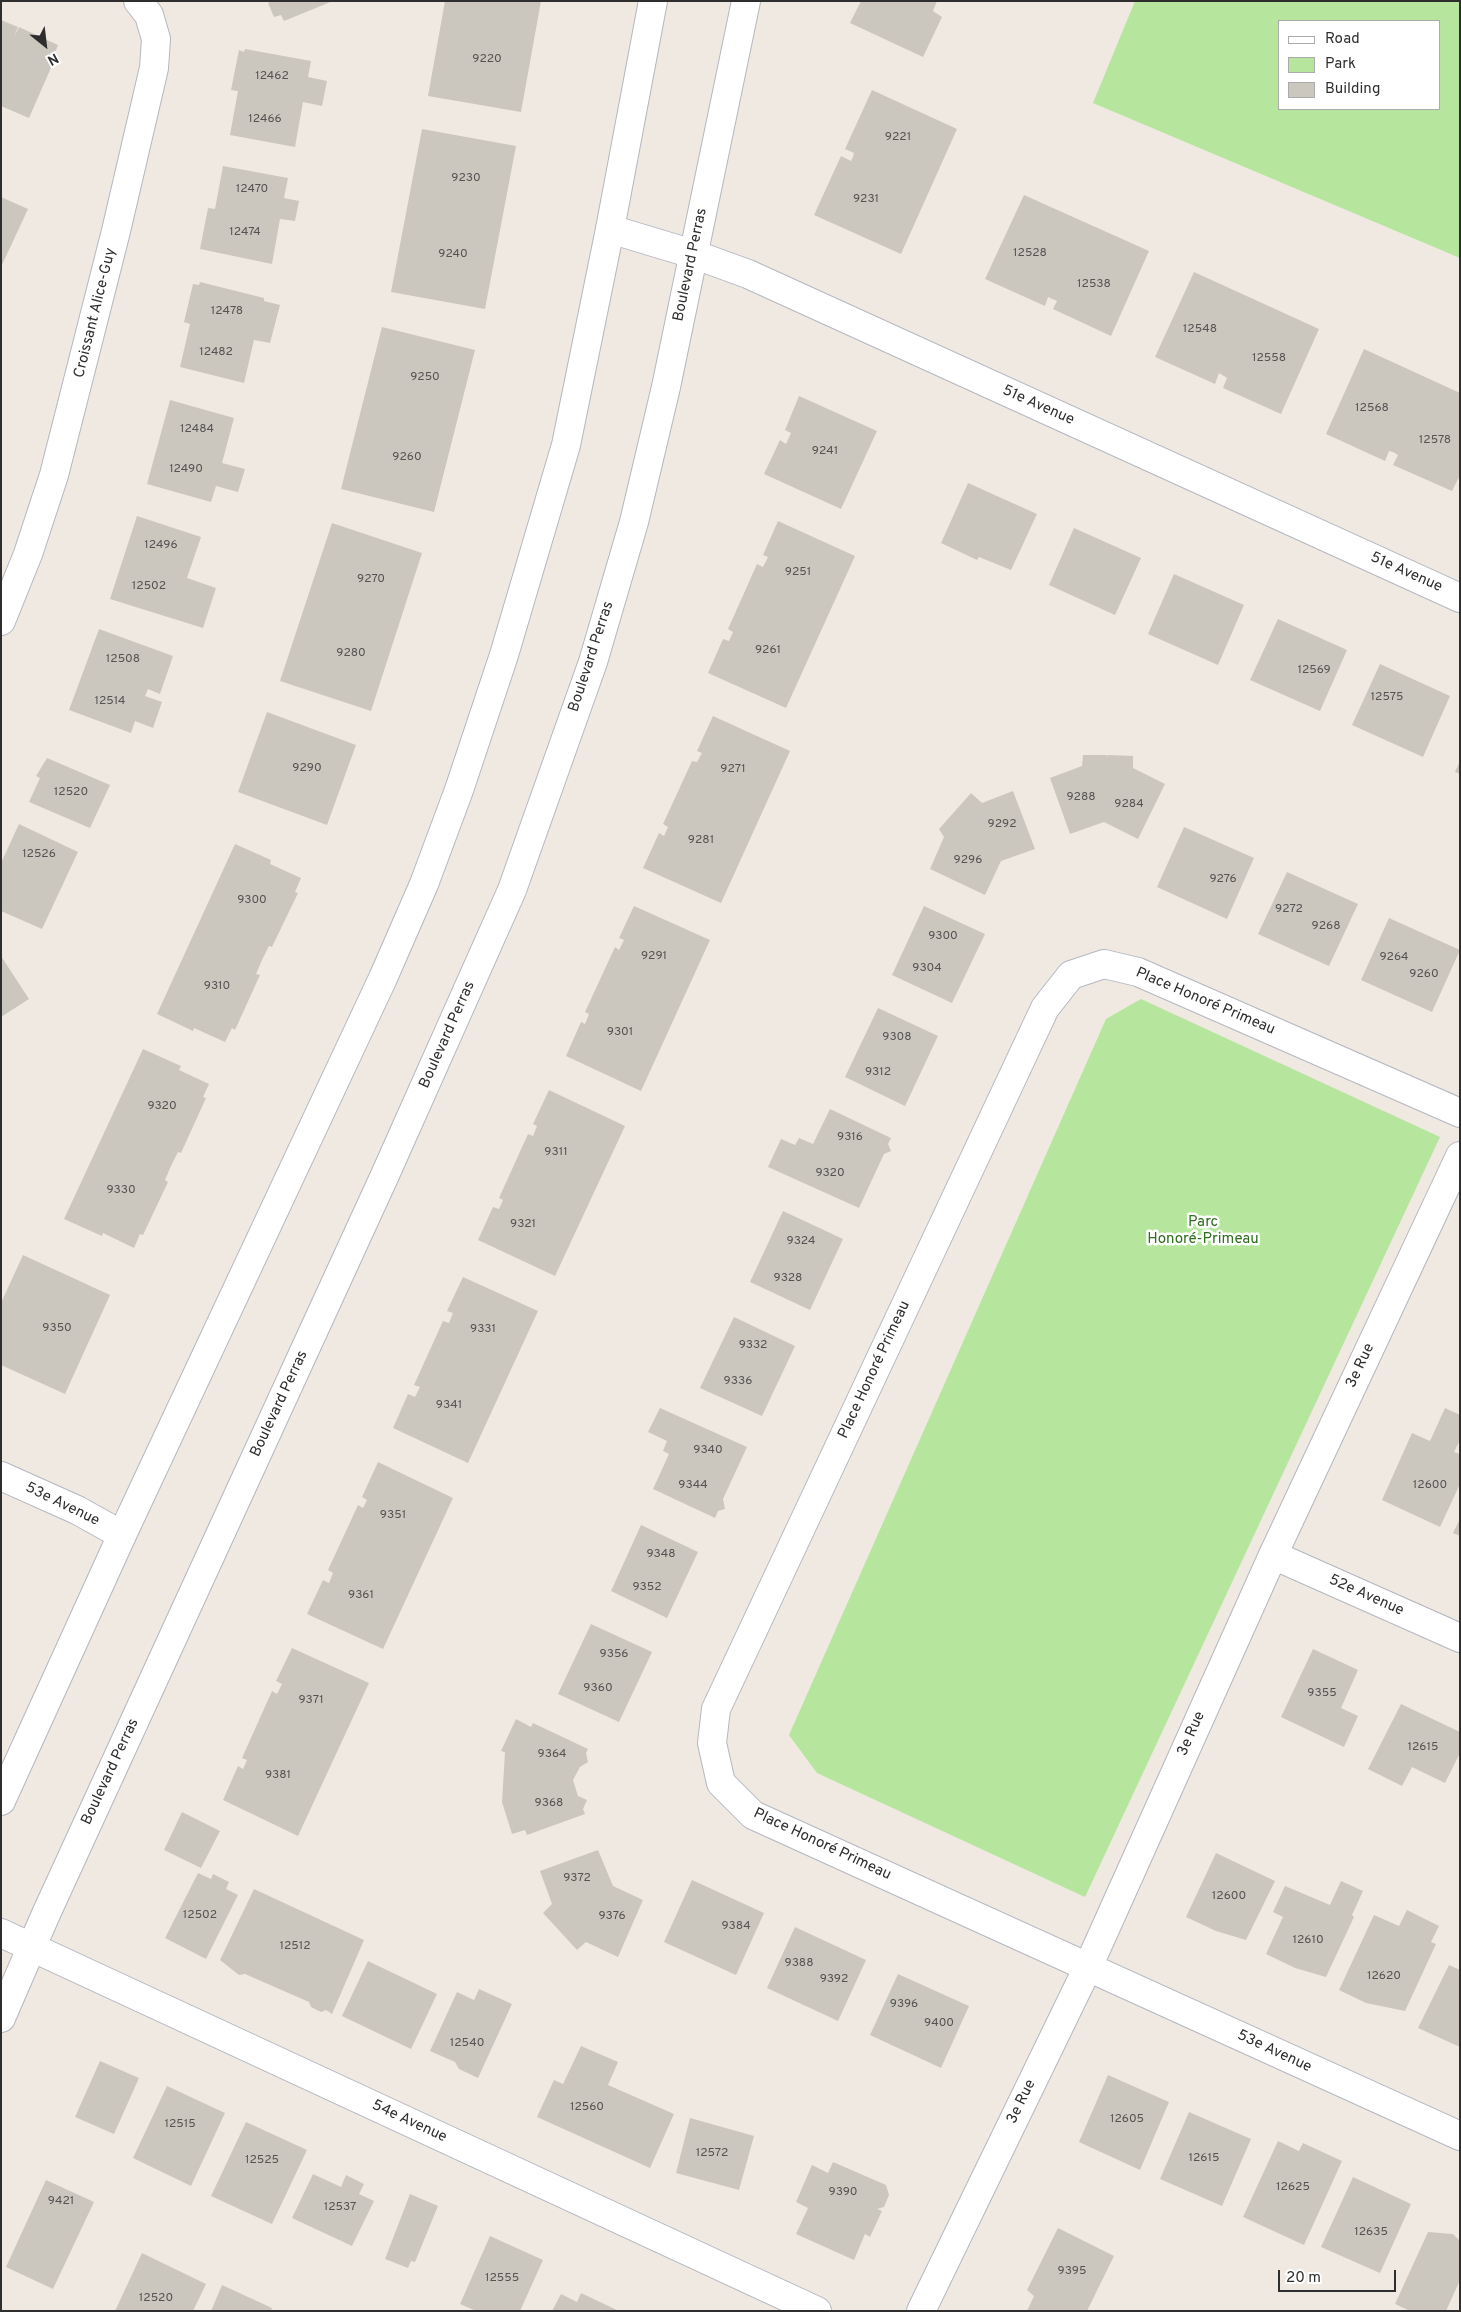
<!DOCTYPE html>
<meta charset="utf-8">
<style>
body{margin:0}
#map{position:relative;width:1461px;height:2312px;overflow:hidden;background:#efe9e1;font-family:Overpass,sans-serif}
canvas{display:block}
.frame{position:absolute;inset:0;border:2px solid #2e2e2e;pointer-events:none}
.legend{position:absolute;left:1278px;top:20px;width:162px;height:90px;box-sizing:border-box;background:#fff;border:1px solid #ababab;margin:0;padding:6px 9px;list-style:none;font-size:15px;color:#2e2e2e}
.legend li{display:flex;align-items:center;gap:10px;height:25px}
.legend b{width:25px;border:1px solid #ababab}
.north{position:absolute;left:20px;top:20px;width:50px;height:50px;-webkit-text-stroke:4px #fff;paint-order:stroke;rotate:151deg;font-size:14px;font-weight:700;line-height:20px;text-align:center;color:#2e2e2e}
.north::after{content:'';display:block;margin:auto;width:18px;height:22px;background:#2e2e2e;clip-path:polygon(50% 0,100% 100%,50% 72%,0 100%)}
.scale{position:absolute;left:1278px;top:2270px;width:118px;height:22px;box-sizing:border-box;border:2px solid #2e2e2e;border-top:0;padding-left:6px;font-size:15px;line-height:18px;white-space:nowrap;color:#2e2e2e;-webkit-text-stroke:4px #fff;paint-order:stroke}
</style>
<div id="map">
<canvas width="1461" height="2312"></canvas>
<div class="frame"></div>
<ul class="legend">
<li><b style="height:6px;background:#fff"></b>Road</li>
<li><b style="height:14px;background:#b6e59e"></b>Park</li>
<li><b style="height:14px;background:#cbc7bf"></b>Building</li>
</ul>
<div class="north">N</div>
<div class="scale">20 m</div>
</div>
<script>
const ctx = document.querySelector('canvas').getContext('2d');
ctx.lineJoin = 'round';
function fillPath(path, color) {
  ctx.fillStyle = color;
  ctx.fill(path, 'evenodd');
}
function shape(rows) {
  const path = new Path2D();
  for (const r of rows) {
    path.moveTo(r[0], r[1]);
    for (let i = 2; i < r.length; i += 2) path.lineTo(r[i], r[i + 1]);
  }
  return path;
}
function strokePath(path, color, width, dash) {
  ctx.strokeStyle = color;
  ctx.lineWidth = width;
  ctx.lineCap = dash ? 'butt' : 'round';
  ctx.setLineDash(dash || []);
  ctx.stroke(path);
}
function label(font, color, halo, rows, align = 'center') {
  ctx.font = font + ' Overpass,sans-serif';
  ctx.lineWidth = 5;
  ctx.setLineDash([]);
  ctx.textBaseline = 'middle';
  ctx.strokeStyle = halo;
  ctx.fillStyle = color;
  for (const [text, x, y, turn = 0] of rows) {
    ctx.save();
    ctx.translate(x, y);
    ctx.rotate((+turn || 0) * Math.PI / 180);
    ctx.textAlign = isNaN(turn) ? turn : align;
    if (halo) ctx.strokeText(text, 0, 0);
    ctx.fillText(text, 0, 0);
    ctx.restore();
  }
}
const green = shape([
 [1135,1,1460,1,1460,258,1093,103],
 [1280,21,1440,21,1440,109,1280,109],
 [1141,999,1440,1137,1085,1897,817,1773,789,1735,1106,1019]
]);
const building = shape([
 [272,1,333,1,284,21,281,15,274,17,268,3],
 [445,1,541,1,521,112,428,96],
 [861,1,937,1,933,11,942,17,923,57,850,23],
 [1,20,18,27,14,37,19,27,58,45,55,53,57,54,29,118,1,106],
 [245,49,311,61,308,77,327,81,322,106,303,102,295,147,230,135,238,91,231,90,239,50,244,52],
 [872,90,957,129,901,254,814,215,841,156,851,161,853,157,854,153,845,149],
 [422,129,516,146,485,309,391,292],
 [223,166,288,178,284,198,299,201,295,221,280,219,272,264,200,249,208,208,215,209],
 [1024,195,1149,251,1111,336,1053,309,1057,301,1048,297,1045,306,985,279],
 [1,197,28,209,1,267],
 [1194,272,1319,329,1281,414,1223,388,1227,378,1219,373,1215,384,1155,357],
 [200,282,264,298,264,301,280,305,270,343,254,340,244,383,180,367,190,324,184,322,193,284,199,285],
 [382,327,475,350,434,512,341,489],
 [1364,349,1460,393,1460,475,1452,491,1393,465,1398,455,1393,452,1389,451,1385,461,1326,434],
 [799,396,877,431,841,509,764,474,780,440,786,444,791,433,785,430],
 [170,400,234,418,222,463,245,469,238,492,216,486,211,502,147,484],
 [968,483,1037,514,1011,570,979,557,977,560,941,543],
 [137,516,201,537,187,578,216,588,203,628,110,599],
 [778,521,855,556,786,708,708,673,723,639,729,641,733,632,728,629,757,564,763,567,768,557,763,555],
 [332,523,422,553,371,711,280,681],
 [1074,528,1141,558,1115,615,1049,585],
 [1174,574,1244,605,1218,665,1148,634],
 [1278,619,1347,650,1320,711,1250,680],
 [99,629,173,656,160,694,148,689,145,696,162,702,153,728,135,721,131,733,69,710],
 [1380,664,1450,696,1423,757,1352,725],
 [267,712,356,745,327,825,238,792],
 [713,716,790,751,721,903,643,868,659,833,664,836,668,827,663,824,692,761,697,762,702,753,697,751],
 [1083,755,1107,755,1108,757,1108,755,1133,756,1133,768,1165,784,1138,839,1104,822,1070,834,1050,778,1082,766],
 [47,758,110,785,90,828,29,802,40,778,36,776],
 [1460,761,1460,774,1455,772],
 [1013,791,1035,849,1001,861,985,895,930,869,944,837,939,829,971,793,982,803],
 [19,824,78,852,42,929,1,911,1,863],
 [1184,827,1254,858,1227,919,1157,887],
 [235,844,271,860,270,864,301,878,295,892,298,893,272,947,269,946,262,960,256,974,260,975,235,1030,232,1028,225,1042,194,1028,193,1031,157,1014],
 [1287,872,1358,904,1329,966,1258,934],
 [634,906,710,940,641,1091,566,1056,581,1022,585,1024,589,1014,585,1012,615,947,619,950,624,940,619,938],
 [924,906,985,934,952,1003,892,975],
 [1389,918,1460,950,1432,1012,1361,980],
 [1,956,29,999,1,1017],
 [878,1008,938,1036,905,1106,845,1077],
 [143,1049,181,1066,179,1070,209,1084,203,1097,206,1098,181,1153,178,1152,171,1166,165,1180,168,1182,143,1235,140,1234,134,1248,103,1233,102,1236,64,1219],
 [549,1090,625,1126,555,1276,478,1240,493,1207,499,1209,503,1200,499,1198,528,1134,533,1136,537,1126,533,1124],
 [830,1109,891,1138,888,1144,891,1151,884,1154,859,1208,768,1167,781,1139,795,1145,799,1138,813,1144],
 [783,1211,843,1239,810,1310,750,1282],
 [23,1255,110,1295,65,1394,1,1365,1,1303],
 [463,1277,538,1311,468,1463,393,1428,408,1394,415,1397,420,1387,414,1385,443,1321,449,1323,453,1313,447,1311],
 [734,1317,795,1346,762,1416,700,1388],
 [660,1408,747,1447,723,1499,725,1509,718,1511,715,1518,653,1489,669,1454,663,1451,667,1441,648,1432],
 [1445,1408,1460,1415,1460,1440,1454,1452,1460,1454,1460,1484,1440,1527,1382,1500,1412,1433,1430,1441],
 [378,1462,453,1498,383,1649,307,1614,323,1580,329,1583,333,1573,328,1570,358,1505,363,1508,367,1500,362,1497],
 [1460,1519,1460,1536,1453,1533],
 [641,1525,698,1552,667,1618,611,1591],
 [591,1624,652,1652,619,1722,558,1694],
 [292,1648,369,1683,298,1836,223,1800,238,1766,243,1769,247,1760,242,1758,272,1691,277,1694,282,1684,276,1681],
 [1313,1649,1358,1670,1341,1708,1358,1716,1344,1747,1281,1717],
 [1401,1704,1460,1732,1460,1753,1445,1783,1412,1767,1402,1786,1368,1769],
 [516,1719,531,1727,533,1723,588,1749,586,1753,588,1762,580,1767,573,1780,578,1796,587,1800,583,1809,585,1814,527,1835,525,1830,512,1834,502,1802,505,1752,501,1751],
 [182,1812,220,1831,201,1868,164,1850],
 [598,1850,613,1886,643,1900,618,1957,586,1942,577,1950,543,1913,552,1904,540,1871],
 [1216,1853,1275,1881,1246,1940,1216,1931,1186,1917],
 [198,1873,211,1879,213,1874,229,1882,226,1889,238,1895,206,1959,165,1938],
 [692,1880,764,1913,736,1975,664,1942],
 [1341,1881,1363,1891,1352,1915,1354,1917,1326,1977,1295,1968,1266,1954,1283,1917,1273,1912,1285,1886,1330,1905],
 [254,1889,364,1940,332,2014,326,2010,321,2012,311,2007,309,2002,245,1974,239,1975,220,1960],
 [1407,1910,1439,1926,1431,1942,1436,1944,1405,2011,1366,2003,1339,1990,1374,1915,1399,1926],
 [795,1927,866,1960,838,2021,767,1988],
 [368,1961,437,1994,411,2049,342,2016],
 [1449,1965,1460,1970,1460,2047,1418,2028],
 [898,1974,969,2006,941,2068,870,2035],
 [479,1989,512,2004,478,2078,459,2069,455,2062,430,2051,457,1992,474,2000],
 [581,2046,618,2062,608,2085,674,2114,650,2168,537,2117,554,2080,563,2084],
 [100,2061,139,2078,114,2134,75,2117],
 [1108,2075,1169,2102,1140,2170,1079,2142],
 [167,2086,225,2113,191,2186,133,2158],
 [1189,2112,1251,2139,1222,2206,1160,2179],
 [690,2118,754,2136,739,2190,676,2173],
 [246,2122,307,2150,272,2224,211,2196],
 [1278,2141,1299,2151,1303,2143,1342,2161,1304,2245,1243,2217],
 [833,2162,886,2185,889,2195,884,2207,877,2209,882,2211,870,2237,865,2234,854,2260,796,2234,808,2208,796,2202,812,2165,828,2173],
 [313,2174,341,2187,346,2175,364,2184,359,2194,374,2201,352,2246,292,2218],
 [1353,2177,1411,2204,1380,2273,1321,2247],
 [46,2180,94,2202,53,2289,6,2267],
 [410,2194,438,2206,415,2262,411,2261,408,2268,385,2259],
 [1058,2228,1114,2256,1087,2311,1027,2311,1034,2296,1027,2290],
 [1428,2232,1453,2234,1460,2241,1460,2280,1446,2311,1410,2311,1395,2304],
 [490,2236,543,2260,520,2311,476,2311,460,2304],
 [142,2253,206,2284,193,2311,115,2311],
 [222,2285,272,2308,271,2311,211,2311],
 [581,2293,619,2311,552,2311,561,2294,577,2302]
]);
const street = shape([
 [610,229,693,254,748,274,1460,598],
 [1,621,28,554,54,475,116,231,154,68,156,39,149,15,138,1],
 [1460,1113,1138,972,1104,964,1071,975,1045,1008,716,1709,712,1743,721,1783,753,1815,1460,2136],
 [1,1476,77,1510,122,1535],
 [1273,1555,1460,1638],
 [1,1933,817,2311],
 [921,2311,1088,1967,1273,1555,1460,1156]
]);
const secondary = shape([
 [1,1801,122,1535,383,978,424,884,459,790,504,655,566,445,610,229,653,1],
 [1,2018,46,1914,385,1175,512,890,593,662,634,522,666,387,746,1]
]);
const numberNames = [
 ["9220",487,60],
 ["12462",272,77],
 ["12466",265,120],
 ["9221",898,138],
 ["9230",466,179],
 ["12470",252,190],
 ["9231",866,200],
 ["12474",245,233],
 ["12528",1030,254],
 ["9240",453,255],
 ["12538",1094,285],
 ["12478",227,312],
 ["12548",1200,330],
 ["12482",216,353],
 ["12558",1269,359],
 ["9250",425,378],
 ["12568",1372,409],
 ["12484",197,430],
 ["12578",1435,441],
 ["9241",825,452],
 ["9260",407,458],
 ["12490",186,470],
 ["12496",161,546],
 ["9251",798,573],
 ["9270",371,580],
 ["12502",149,587],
 ["9261",768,651],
 ["9280",351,654],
 ["12508",123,660],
 ["12569",1314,671],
 ["12575",1387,698],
 ["12514",110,702],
 ["9290",307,769],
 ["9271",733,770],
 ["12520",71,793],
 ["9288",1081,798],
 ["9284",1129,805],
 ["9292",1002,825],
 ["9281",701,841],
 ["12526",39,855],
 ["9296",968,861],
 ["9276",1223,880],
 ["9300",252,901],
 ["9272",1289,910],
 ["9268",1326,927],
 ["9300",943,937],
 ["9291",654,957],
 ["9264",1394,958],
 ["9304",927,969],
 ["9260",1424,975],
 ["9310",217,987],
 ["9301",620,1033],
 ["9308",897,1038],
 ["9312",878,1073],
 ["9320",162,1107],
 ["9316",850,1138],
 ["9311",556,1153],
 ["9320",830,1174],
 ["9330",121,1191],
 ["9321",523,1225],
 ["9324",801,1242],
 ["9328",788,1279],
 ["9350",57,1329],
 ["9331",483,1330],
 ["9332",753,1346],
 ["9336",738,1382],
 ["9341",449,1406],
 ["9340",708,1451],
 ["9344",693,1486],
 ["12600",1430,1486],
 ["9351",393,1516],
 ["9348",661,1555],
 ["9352",647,1588],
 ["9361",361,1596],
 ["9356",614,1655],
 ["9360",598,1689],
 ["9355",1322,1694],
 ["9371",311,1701],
 ["12615",1423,1748],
 ["9364",552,1755],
 ["9381",278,1776],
 ["9368",549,1804],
 ["9372",577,1879],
 ["12600",1229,1897],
 ["12502",200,1916],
 ["9376",612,1917],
 ["9384",736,1927],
 ["12610",1308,1941],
 ["12512",295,1947],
 ["9388",799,1964],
 ["12620",1384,1977],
 ["9392",834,1980],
 ["9396",904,2005],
 ["9400",939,2024],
 ["12540",467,2044],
 ["12560",587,2108],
 ["12605",1127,2120],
 ["12515",180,2125],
 ["12572",712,2154],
 ["12615",1204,2159],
 ["12525",262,2161],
 ["12625",1293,2188],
 ["9390",843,2193],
 ["9421",61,2202],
 ["12537",340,2208],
 ["12635",1371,2233],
 ["9395",1072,2272],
 ["12555",502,2279],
 ["12520",156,2299]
];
const streetNames = [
 ["Boulevard Perras",691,265,-78],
 ["Croissant Alice-Guy",96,313,-76],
 ["51e Avenue",1038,406,24],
 ["51e Avenue",1406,573,24],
 ["Boulevard Perras",592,657,-72],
 ["Place Honoré Primeau",1205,1002,23],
 ["Boulevard Perras",448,1035,-66],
 ["3e Rue",1361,1366,-65],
 ["Place Honoré Primeau",875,1370,-65],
 ["Boulevard Perras",280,1404,-65],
 ["53e Avenue",62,1505,26],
 ["52e Avenue",1366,1596,24],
 ["3e Rue",1192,1734,-66],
 ["Boulevard Perras",111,1772,-65],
 ["Place Honoré Primeau",822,1845,25],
 ["53e Avenue",1274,2052,25],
 ["3e Rue",1022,2102,-64],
 ["54e Avenue",409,2122,25]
];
const parkNames = [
 ["Parc",1203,1223],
 ["Honoré-Primeau",1203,1240]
];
fillPath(green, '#b6e59e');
fillPath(building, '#cbc7bf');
strokePath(street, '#b4b7c1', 30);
strokePath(secondary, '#b4b7c1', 30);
strokePath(street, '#fff', 28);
strokePath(secondary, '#fff', 28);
label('12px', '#555452', null, numberNames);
label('15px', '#2e2e2e', '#fff', streetNames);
label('15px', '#2c6e1b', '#fff', parkNames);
</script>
